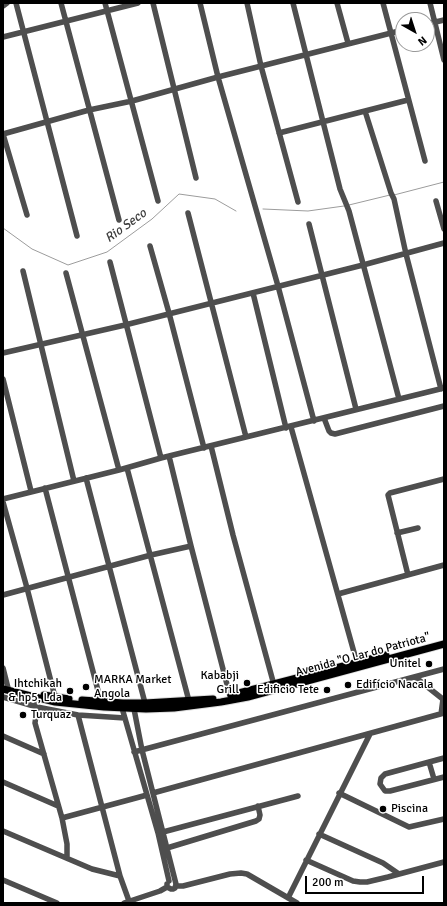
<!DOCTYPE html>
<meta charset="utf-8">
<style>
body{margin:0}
#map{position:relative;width:447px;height:906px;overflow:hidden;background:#fff;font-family:Signika,sans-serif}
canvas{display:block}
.frame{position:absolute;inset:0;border:4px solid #000;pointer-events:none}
.north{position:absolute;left:395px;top:12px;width:40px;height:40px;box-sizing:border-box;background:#fff;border:1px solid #999;border-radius:50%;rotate:141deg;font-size:11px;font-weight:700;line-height:16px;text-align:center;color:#000}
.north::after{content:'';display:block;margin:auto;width:14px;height:18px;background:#000;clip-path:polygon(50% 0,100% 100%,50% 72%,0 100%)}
.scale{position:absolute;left:305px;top:876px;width:119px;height:18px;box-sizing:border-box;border:2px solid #000;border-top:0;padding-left:5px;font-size:12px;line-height:14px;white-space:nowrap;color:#000;-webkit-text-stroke:3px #fff;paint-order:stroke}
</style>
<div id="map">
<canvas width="447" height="906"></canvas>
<div class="frame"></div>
<div class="north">N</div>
<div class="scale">200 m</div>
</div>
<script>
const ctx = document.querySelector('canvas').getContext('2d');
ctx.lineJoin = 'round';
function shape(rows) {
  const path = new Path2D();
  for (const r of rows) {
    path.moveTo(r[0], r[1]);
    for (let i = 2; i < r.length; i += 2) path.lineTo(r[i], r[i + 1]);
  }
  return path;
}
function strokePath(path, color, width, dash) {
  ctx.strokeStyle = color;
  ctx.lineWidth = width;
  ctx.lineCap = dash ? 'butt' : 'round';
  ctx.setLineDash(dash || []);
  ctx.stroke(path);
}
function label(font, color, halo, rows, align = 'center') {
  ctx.font = font + ' Signika,sans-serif';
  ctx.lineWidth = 3;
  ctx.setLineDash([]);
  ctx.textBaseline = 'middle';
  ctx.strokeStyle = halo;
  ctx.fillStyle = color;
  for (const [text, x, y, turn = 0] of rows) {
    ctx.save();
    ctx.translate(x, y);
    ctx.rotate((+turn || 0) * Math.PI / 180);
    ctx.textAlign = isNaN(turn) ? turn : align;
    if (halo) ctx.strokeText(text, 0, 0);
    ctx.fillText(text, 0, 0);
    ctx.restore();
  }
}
const stream = shape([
 [394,195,444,182],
 [349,205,390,195],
 [263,209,308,211,344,206],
 [3,228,32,249,68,265,107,252,152,219,179,194,215,199,236,211]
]);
const minor = shape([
 [16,3,77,236],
 [61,3,119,220],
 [105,3,158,201],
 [153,3,196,178],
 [200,3,218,77,278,286,314,421],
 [247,3,261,66,298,202],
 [293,3,340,189,349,211,399,399],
 [337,3,348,43],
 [383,3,425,161],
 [430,3,444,60],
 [3,6,7,3],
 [427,24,444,20],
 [3,37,138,3],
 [365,111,391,193,394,199,406,254,441,389],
 [279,133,408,100],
 [3,134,89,110,132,101,218,77,403,30],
 [3,134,27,215],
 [436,201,444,229],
 [188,213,246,437],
 [309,224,356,409],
 [150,246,169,313,204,448],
 [110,262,161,458],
 [23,271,74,481],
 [66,273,119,470],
 [253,293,286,428],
 [3,353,125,325,363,265,444,243],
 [3,379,31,491],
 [324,418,329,431,331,433,335,434,444,406],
 [291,427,357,663],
 [211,446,233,535,274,685],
 [169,456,191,546,230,696],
 [127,468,189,701],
 [86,478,145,703],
 [45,488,101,702],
 [3,499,119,470,161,458,444,388],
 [3,502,27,588,55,697],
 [397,533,418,528],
 [408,575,388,495,390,493,444,479],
 [338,594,444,565],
 [3,595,151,555,191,546],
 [3,668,8,688],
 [415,677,444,700],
 [3,697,37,707,36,698],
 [122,708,158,833,169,881],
 [134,709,142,750,176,884,175,888,173,889,171,889,167,887],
 [441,714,443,699],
 [78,715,120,876,129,901],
 [3,736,44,754],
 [134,752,444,669],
 [444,758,385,774,381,778,380,784,385,791,390,791,444,777],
 [429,762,434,779],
 [3,782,58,806],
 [153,793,444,713],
 [339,793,409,827,444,819],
 [62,818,147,795],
 [3,831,92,869,120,876],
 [163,832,298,796],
 [319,834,383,863,399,874],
 [167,848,256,821,259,819,260,815,258,806],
 [67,858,67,844,62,818,35,723,37,707,78,715,125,718],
 [306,860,353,881,360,882,367,882,388,877,444,862],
 [3,880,57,903],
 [176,886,183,886,230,874,241,873,247,874,297,903],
 [288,898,370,734],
 [124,903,160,891,167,887,167,884]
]);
const major = shape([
 [3,689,55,702,104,707,146,709,174,708,221,702,248,697,444,644],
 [44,695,69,699],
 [231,695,386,655],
 [82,700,123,703,145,703,213,699]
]);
const markers = [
 [429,664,4,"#000"],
 [247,683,4,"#000"],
 [348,685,4,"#000"],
 [86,687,4,"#000"],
 [327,690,4,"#000"],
 [70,691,4,"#000"],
 [23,715,4,"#000"],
 [383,809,4,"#000"]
];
const streetNames = [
 ["Avenida \"O Lar do Patriota\"",363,655,-15]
];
const poiNames = [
 ["Unitel",421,664],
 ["Kababji",239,676],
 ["Grill",239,690],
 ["MARKA Market",94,680,"left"],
 ["Angola",94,694,"left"],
 ["Ihtchikah",62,684],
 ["& hp5, Lda",62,698],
 ["Edifício Nacala",356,685,"left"],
 ["Edificio Tete",319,690],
 ["Turquaz",31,715,"left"],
 ["Piscina",391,809,"left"]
];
const waterNames = [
 ["Rio Seco",126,226,-36]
];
strokePath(stream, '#9c9c9c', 1);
strokePath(major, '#dbdbdb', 9);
strokePath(minor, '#4e4e4e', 5.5);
strokePath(major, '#000', 7);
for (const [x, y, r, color] of markers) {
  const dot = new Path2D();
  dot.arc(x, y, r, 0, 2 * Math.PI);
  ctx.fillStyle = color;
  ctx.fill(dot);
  strokePath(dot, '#fff', 1.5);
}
label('12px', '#000', '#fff', streetNames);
label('12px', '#000', '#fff', poiNames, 'right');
label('italic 13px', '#3d3d3d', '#fff', waterNames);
</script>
